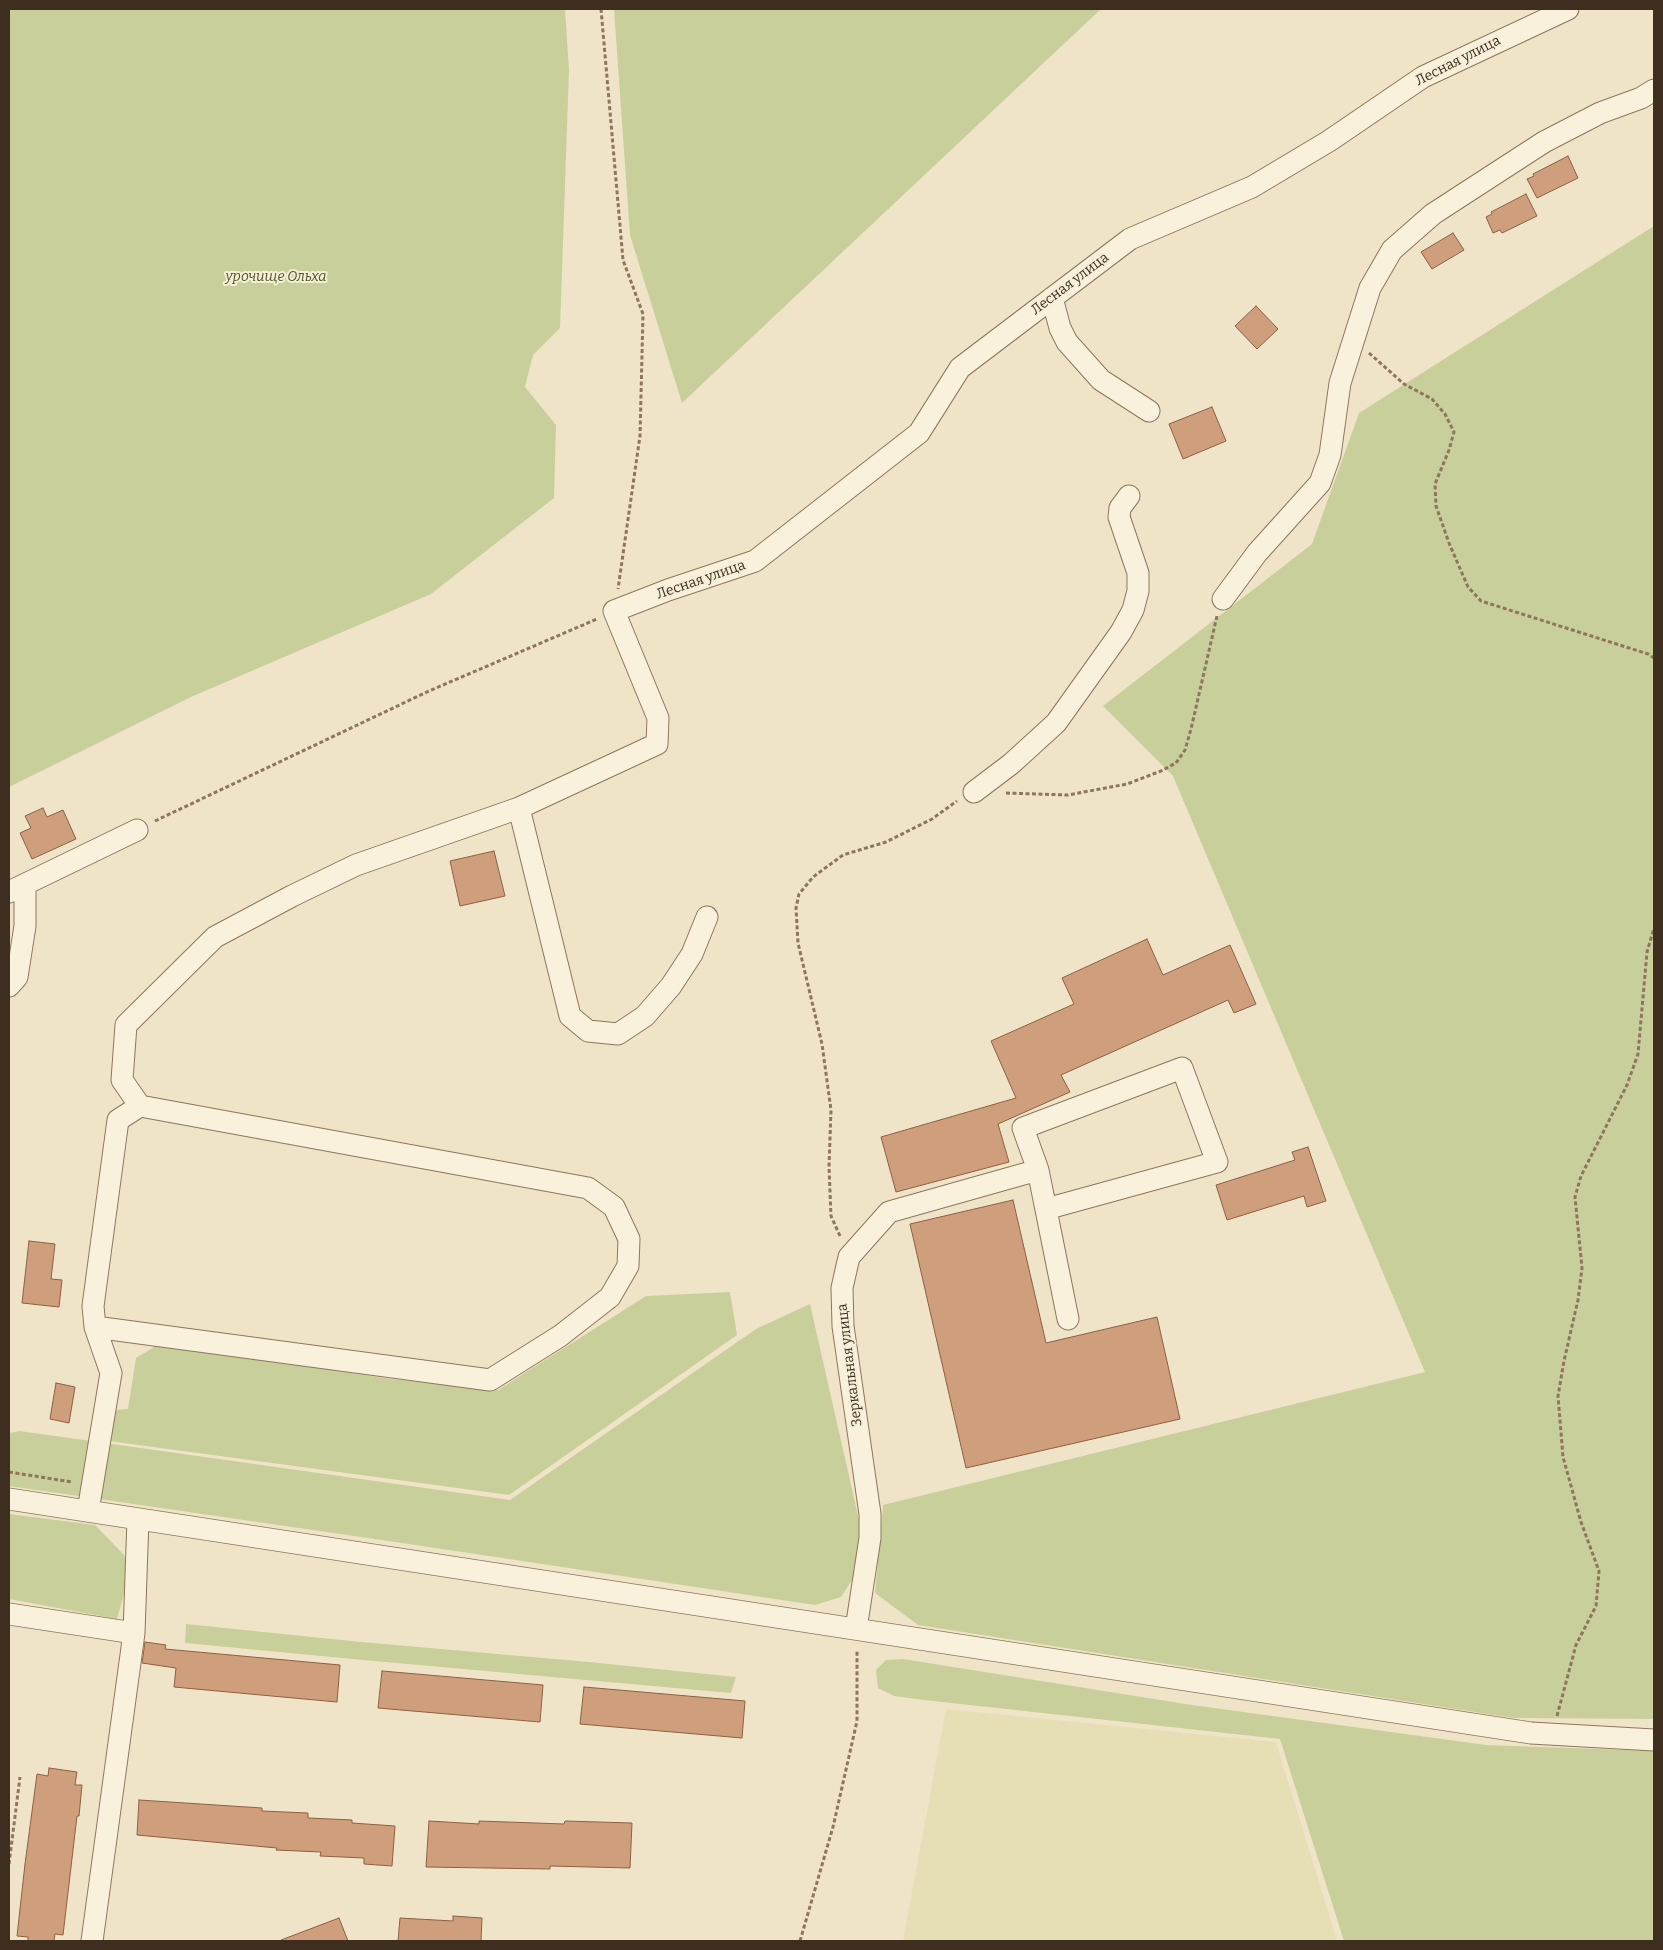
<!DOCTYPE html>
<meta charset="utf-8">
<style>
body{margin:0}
#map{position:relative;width:1663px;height:1950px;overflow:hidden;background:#f0e4c8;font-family:Bitter,serif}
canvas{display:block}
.frame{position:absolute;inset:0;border:10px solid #3d2e20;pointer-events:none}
</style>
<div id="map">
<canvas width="1663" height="1950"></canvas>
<div class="frame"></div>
</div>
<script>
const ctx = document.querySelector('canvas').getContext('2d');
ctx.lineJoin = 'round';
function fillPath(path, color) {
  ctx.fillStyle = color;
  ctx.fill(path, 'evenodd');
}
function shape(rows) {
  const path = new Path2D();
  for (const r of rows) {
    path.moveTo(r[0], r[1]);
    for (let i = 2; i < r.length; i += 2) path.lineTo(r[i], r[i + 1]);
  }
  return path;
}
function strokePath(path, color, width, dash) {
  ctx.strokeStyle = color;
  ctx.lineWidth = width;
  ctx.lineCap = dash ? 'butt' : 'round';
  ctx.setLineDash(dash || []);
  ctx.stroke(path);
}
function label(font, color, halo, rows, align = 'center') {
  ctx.font = font + ' Bitter,serif';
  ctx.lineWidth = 4;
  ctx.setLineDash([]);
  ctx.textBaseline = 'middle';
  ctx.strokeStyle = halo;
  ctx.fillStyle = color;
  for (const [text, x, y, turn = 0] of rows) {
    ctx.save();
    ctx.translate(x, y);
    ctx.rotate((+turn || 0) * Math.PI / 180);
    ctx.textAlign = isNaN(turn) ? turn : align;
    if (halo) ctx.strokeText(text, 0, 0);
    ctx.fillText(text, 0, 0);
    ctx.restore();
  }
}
const farmland = shape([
 [946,1709,1276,1742,1337,1941,903,1941]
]);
const green = shape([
 [9,9,565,9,569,70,560,328,533,355,525,387,556,425,554,498,431,594,191,697,9,787],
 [614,9,1101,9,682,403,630,235],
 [1654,226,1654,1719,1513,1718,918,1625,875,1593,883,1505,1425,1372,1173,776,1103,706,1312,544,1359,413],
 [730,1292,737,1335,509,1495,109,1441,114,1410,128,1409,136,1358,159,1344,391,1379,498,1390,646,1296],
 [810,1304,859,1520,859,1543,854,1577,841,1597,815,1605,402,1543,9,1486,9,1433,20,1431,510,1500,756,1329],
 [9,1514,95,1525,125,1556,129,1575,117,1619,9,1599],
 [186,1624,361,1642,589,1662,736,1677,731,1693,363,1660,185,1643],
 [903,1659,1192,1705,1486,1745,1654,1751,1654,1941,1344,1941,1280,1739,924,1700,894,1696,878,1688,876,1670,886,1660]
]);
const building = shape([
 [1568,156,1578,178,1537,198,1527,179,1534,176,1533,174,1568,156],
 [1526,194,1537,216,1502,233,1500,230,1493,233,1486,217,1492,214,1491,212,1526,194],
 [1453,233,1464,250,1432,269,1421,252,1453,233],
 [1256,306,1278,329,1257,349,1235,326,1256,306],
 [1212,407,1226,441,1183,459,1169,424,1212,407],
 [43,808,47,817,63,810,76,839,32,859,20,833,31,828,25,816,43,808],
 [494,851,505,896,460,906,450,861,494,851],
 [1147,939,1163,975,1230,945,1256,1004,1234,1013,1228,1000,1061,1075,1070,1092,998,1124,1009,1162,896,1192,881,1137,1016,1098,991,1041,1074,1004,1062,978,1147,939],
 [1308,1147,1326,1201,1307,1207,1304,1196,1227,1220,1216,1185,1295,1160,1292,1152,1308,1147],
 [1013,1200,1046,1343,1157,1317,1180,1419,966,1468,910,1224,1013,1200],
 [29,1241,55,1244,51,1279,62,1280,59,1307,22,1303,29,1241],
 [56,1383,75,1387,69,1423,50,1419,56,1383],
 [145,1642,166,1645,165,1649,340,1665,337,1702,174,1687,176,1668,142,1663,145,1642],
 [382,1671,543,1685,540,1722,378,1708,382,1671],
 [584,1687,745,1701,742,1738,580,1724,584,1687],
 [49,1768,77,1772,75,1785,82,1785,79,1816,77,1816,63,1935,55,1934,54,1941,28,1941,28,1937,17,1936,25,1864,37,1774,48,1776,49,1768],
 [139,1800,262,1808,262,1811,308,1813,308,1818,352,1820,352,1823,395,1826,392,1866,364,1864,364,1858,320,1856,321,1852,276,1850,277,1848,137,1835,139,1800],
 [429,1821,479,1824,479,1821,564,1824,565,1821,632,1823,630,1868,550,1866,550,1869,426,1867,429,1821],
 [453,1916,482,1918,481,1941,398,1941,400,1918,453,1921,453,1916],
 [339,1918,348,1941,282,1941,281,1940,339,1918]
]);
const path = shape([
 [601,9,623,260,643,314,640,436,618,589],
 [1369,353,1404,384,1432,399,1445,414,1454,432,1449,450,1435,484,1436,506,1449,543,1468,587,1481,601,1648,654,1654,658],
 [1006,793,1068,795,1127,784,1161,771,1176,763,1185,750,1191,729,1217,616],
 [155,821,429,691,597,619],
 [840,1236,831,1216,829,1167,831,1110,822,1044,798,943,796,908,799,894,813,877,843,855,886,842,932,819,957,801],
 [9,1472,72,1482],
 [1557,1716,1576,1645,1596,1606,1599,1571,1581,1522,1563,1457,1558,1396,1564,1361,1578,1300,1582,1268,1575,1197,1581,1176,1627,1085,1638,1054,1647,952,1654,928],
 [9,1864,20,1777],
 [800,1941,833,1827,857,1721,857,1650]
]);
const minor = shape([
 [1052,298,1060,328,1067,342,1101,380,1149,411],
 [1223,599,1257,553,1320,483,1330,455,1340,383,1370,288,1392,250,1433,214,1544,142,1600,113,1641,98,1654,90],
 [974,792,1011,764,1056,723,1121,632,1133,610,1138,591,1138,573,1119,517,1120,508,1129,496],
 [519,808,570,1016,588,1031,618,1034,645,1016,671,986,692,954,707,917],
 [9,892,137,830],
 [9,986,17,977,25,926,25,885],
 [140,1106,118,1120,93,1306,95,1327,490,1380,560,1336,610,1297,628,1266,629,1239,614,1207,588,1188,140,1106,122,1080,126,1025,215,937,292,896,356,865,519,808,657,744,658,718,614,611,668,590,755,561,919,433,960,368,1130,239,1252,187,1329,141,1423,77,1568,9],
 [1038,1170,1023,1128,1182,1068,1217,1162,1046,1209],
 [9,1499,1531,1733,1654,1740],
 [88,1511,111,1373,95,1327],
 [9,1614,134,1633],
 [856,1629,870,1538,870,1514,843,1326,842,1288,849,1257,889,1212,1038,1170,1068,1319],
 [92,1941,134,1633,138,1519]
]);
const streetNames = [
 ["Лесная улица",1458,61,-27],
 ["Лесная улица",1070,284,-37],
 ["Лесная улица",701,580,-19],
 ["Зеркальная улица",850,1365,-97]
];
const parkNames = [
 ["урочище Ольха",276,277]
];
fillPath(farmland, '#e6deb5');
fillPath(green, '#c9cf9b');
fillPath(building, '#cf9f7d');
strokePath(building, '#8d5f41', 1);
strokePath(minor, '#8d765c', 23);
strokePath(path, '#8d765c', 3, [4, 2.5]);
strokePath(minor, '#faf1dc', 21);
label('14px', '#3d2e20', '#f7eed8', streetNames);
label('italic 14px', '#4d5a26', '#f7eed8', parkNames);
</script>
